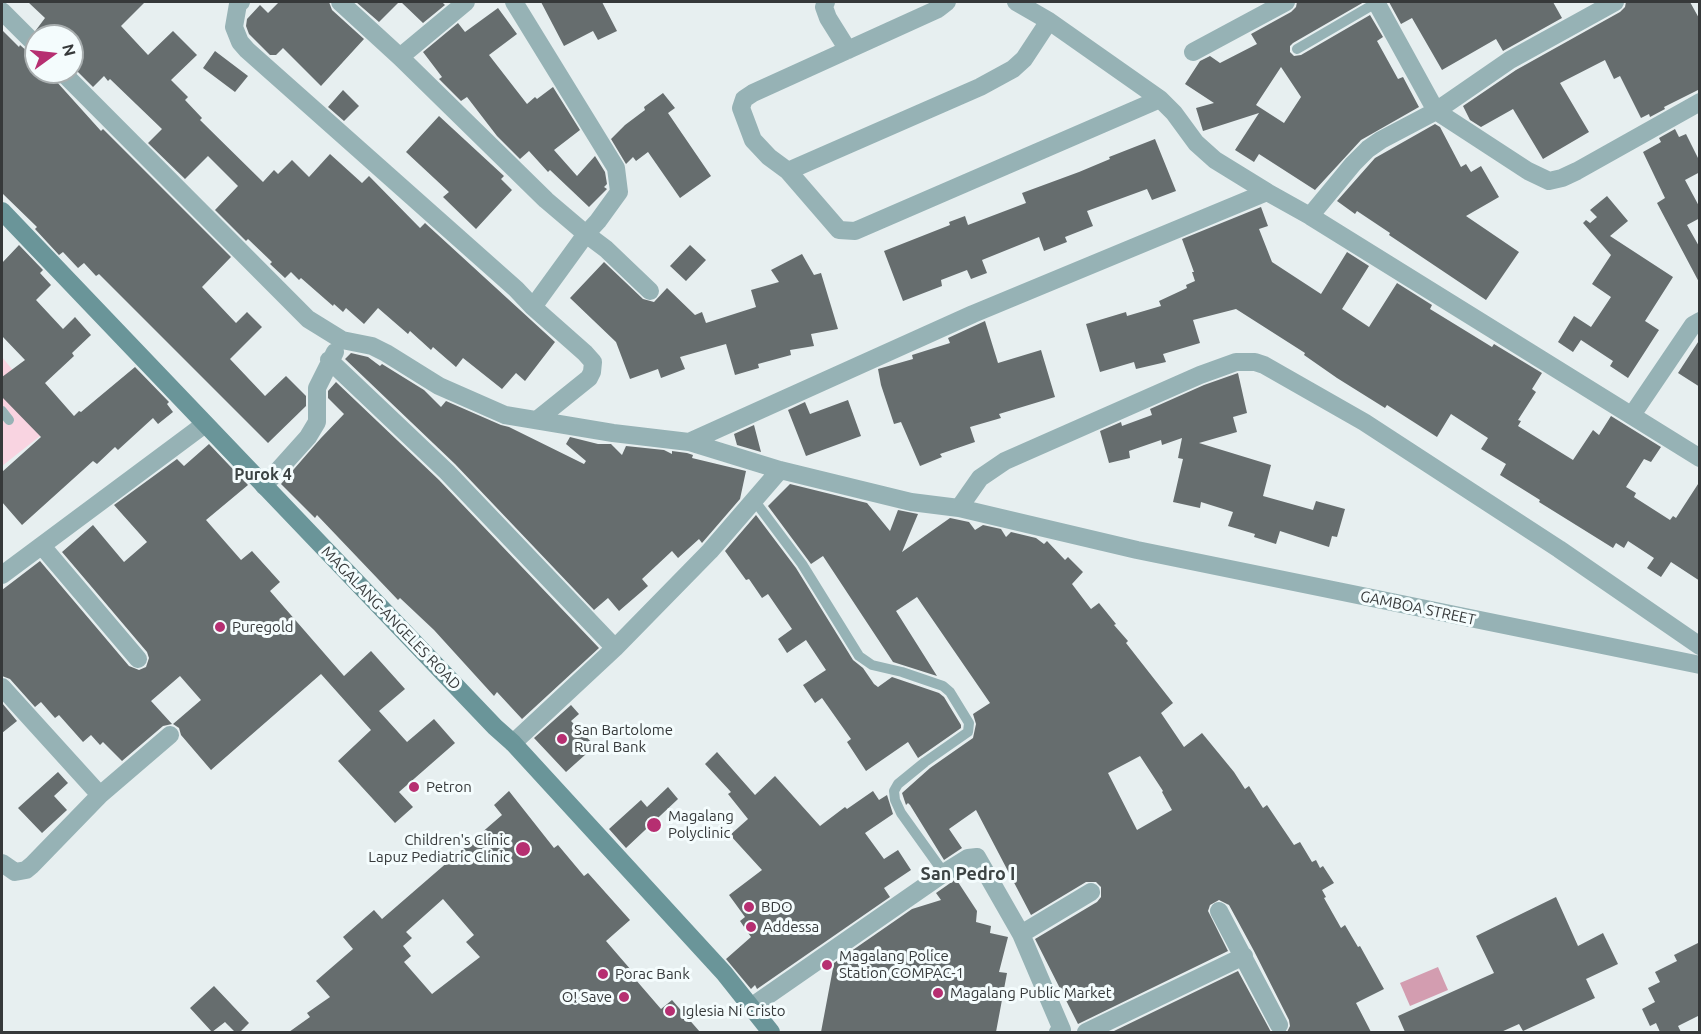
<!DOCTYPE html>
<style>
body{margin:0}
#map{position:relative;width:1701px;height:1034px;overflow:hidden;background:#e7eff0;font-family:Ubuntu,sans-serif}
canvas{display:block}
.frame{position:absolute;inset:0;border:3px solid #36393a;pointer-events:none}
.north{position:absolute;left:24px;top:24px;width:60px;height:60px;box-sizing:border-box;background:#f4fcfd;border:2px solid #a8aeaf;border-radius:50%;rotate:75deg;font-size:16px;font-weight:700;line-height:24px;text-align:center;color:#36393a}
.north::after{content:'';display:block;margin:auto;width:21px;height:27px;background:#b62f71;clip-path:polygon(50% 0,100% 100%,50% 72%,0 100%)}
</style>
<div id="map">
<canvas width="1701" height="1034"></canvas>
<div class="frame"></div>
<div class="north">N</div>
</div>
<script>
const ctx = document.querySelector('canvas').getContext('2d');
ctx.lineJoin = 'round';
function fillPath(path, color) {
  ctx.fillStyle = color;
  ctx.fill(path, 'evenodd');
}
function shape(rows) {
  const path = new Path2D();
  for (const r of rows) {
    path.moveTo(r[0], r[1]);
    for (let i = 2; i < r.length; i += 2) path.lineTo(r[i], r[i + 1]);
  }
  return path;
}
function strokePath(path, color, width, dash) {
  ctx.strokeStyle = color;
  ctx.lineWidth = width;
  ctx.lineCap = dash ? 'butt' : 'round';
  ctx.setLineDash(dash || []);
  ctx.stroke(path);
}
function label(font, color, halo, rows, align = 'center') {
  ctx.font = font + ' Ubuntu,sans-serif';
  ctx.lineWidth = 6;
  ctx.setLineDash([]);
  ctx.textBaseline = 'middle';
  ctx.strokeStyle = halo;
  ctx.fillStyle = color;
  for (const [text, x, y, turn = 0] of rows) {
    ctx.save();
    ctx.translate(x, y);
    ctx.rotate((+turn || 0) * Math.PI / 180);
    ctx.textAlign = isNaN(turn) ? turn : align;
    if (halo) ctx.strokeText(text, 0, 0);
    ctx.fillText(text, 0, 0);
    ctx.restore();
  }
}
const green = shape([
 [2,357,53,419,44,433,2,466]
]);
const water = shape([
 [1438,967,1448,990,1410,1006,1400,983]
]);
const building = shape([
 [28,2,145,2,121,26,148,55,173,31,197,55,171,80,188,97,185,100,202,118,200,120,263,182,274,170,278,174,292,160,309,177,330,154,362,183,369,176,420,228,425,223,555,342,525,381,516,373,502,389,463,358,456,367,433,347,431,350,410,331,408,334,378,308,364,324,346,308,343,312,334,304,333,306,301,278,299,280,291,272,285,278,270,264,272,262,248,239,246,241,215,210,238,186,208,156,185,179,148,143,162,129,110,79,108,81,104,76,93,87,72,66,72,36,43,36,36,30,45,18],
 [279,2,329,2,332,10,364,39,321,86,283,48,276,55,270,55,249,34,246,26,247,19,260,5,268,13],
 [356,2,399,2,379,22],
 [401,2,442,2,445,5,423,23],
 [541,2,602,2,617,31,598,40,593,31,564,46],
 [1297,2,1364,2,1293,43,1290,46,1290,52,1294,56,1301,55,1370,15,1383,37,1377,41,1398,79,1403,77,1419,107,1361,140,1315,190,1259,154,1254,162,1235,150,1259,113,1203,131,1196,108,1214,103,1185,84,1200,61,1210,56,1220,63,1257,44,1251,34,1291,12,1296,7],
 [1281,67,1301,97,1284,123,1256,105],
 [1389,2,1553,2,1562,18,1503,51,1496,39,1442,70,1412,18,1401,24],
 [1626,2,1690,2,1700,20,1700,89,1664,107,1665,109,1650,117,1649,114,1641,118,1620,76,1614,79,1605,60,1560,83,1589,132,1543,159,1513,109,1481,127,1470,120,1463,106,1516,70,1620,12,1625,7],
 [498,8,517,34,489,55,527,104,535,97,537,99,553,87,580,130,554,150,577,176,595,156,605,172,607,184,604,187,607,189,589,207,550,170,548,172,529,151,520,159,497,136,467,97,461,101,439,79,442,77,423,52,458,23,465,32],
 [2,30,19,47,20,45,29,53,36,56,36,72,44,72,54,83,56,81,101,131,103,129,231,257,202,287,236,323,247,312,262,327,230,359,265,396,286,376,306,396,306,406,268,443,99,274,96,276,84,263,78,268,63,252,59,255,35,229,37,227,2,193],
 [215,51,248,76,235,92,203,68],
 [343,90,359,106,344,121,328,107],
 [663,93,675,108,668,113,711,176,680,198,648,152,636,161,633,157,626,164,611,139,625,125,645,110,644,107],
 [439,116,504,176,501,179,512,190,476,229,443,197,449,192,406,152],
 [1435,124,1440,127,1461,167,1466,164,1471,172,1481,166,1499,197,1466,216,1519,252,1486,300,1389,235,1390,233,1357,211,1355,214,1337,201,1375,158],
 [1675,129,1679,137,1686,134,1700,162,1700,172,1685,180,1700,208,1700,218,1687,225,1700,248,1700,284,1657,203,1665,198,1643,152,1661,142,1659,138],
 [1155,139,1176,191,1152,200,1147,189,1087,211,1093,226,1065,237,1067,242,1044,251,1039,237,982,260,987,273,971,279,967,270,941,280,942,286,903,301,884,251,950,225,949,222,965,216,968,225,1026,203,1022,193,1079,172,1110,159,1109,157],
 [1607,196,1628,221,1610,236,1673,277,1645,321,1659,330,1628,378,1610,366,1613,361,1581,340,1573,352,1558,342,1574,316,1591,327,1611,297,1592,284,1611,255,1583,223,1586,220,1590,223,1597,217,1590,210],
 [1261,207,1268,226,1259,229,1272,262,1321,294,1347,252,1369,266,1342,309,1369,327,1397,283,1432,305,1430,309,1492,347,1494,344,1542,373,1532,389,1536,392,1518,420,1521,421,1518,426,1573,460,1593,430,1599,435,1611,416,1661,447,1651,462,1644,459,1626,487,1636,493,1634,497,1670,520,1673,516,1676,518,1700,481,1700,581,1671,562,1661,577,1647,568,1654,558,1628,541,1624,548,1616,543,1613,548,1539,502,1540,500,1500,475,1506,464,1481,449,1488,438,1451,414,1437,437,1387,405,1385,408,1337,378,1304,355,1305,353,1236,309,1193,320,1200,343,1163,354,1166,362,1136,369,1134,362,1100,372,1086,324,1126,312,1127,316,1161,306,1159,301,1187,288,1186,285,1195,281,1192,272,1194,272,1182,239],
 [19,245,43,270,40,273,51,285,36,300,63,329,75,317,91,335,72,353,74,356,45,383,74,416,79,411,81,412,135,367,169,402,167,404,173,412,158,424,153,418,118,450,115,447,97,464,93,461,22,525,2,502,2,472,41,437,2,397,2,377,25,360,2,336,2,263],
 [690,245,706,260,686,281,670,266],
 [802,254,814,275,821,273,838,329,811,334,814,346,790,350,791,355,758,364,759,368,735,375,726,344,680,357,685,369,661,378,658,369,630,379,616,342,570,298,604,262,643,299,654,302,667,288,695,315,702,312,706,323,756,307,751,290,779,282,771,270],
 [985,321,998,363,1041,350,1055,397,999,414,1001,418,970,427,975,442,940,454,942,457,920,466,901,422,894,424,881,385,878,369,913,359,912,355,950,343,948,338],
 [1700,339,1700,387,1678,373],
 [351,353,368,357,380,366,382,364,424,390,441,407,446,401,501,425,509,427,584,464,586,461,566,444,570,437,598,444,611,444,622,455,626,446,664,450,672,454,672,451,687,453,693,455,692,458,746,471,740,499,702,543,699,539,678,558,672,551,642,579,648,586,619,611,608,598,594,610,455,464,345,359],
 [1238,373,1247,413,1233,417,1237,432,1199,443,1271,465,1263,496,1313,510,1316,501,1345,509,1337,537,1332,536,1329,547,1280,531,1276,544,1254,537,1255,534,1228,526,1233,512,1201,502,1200,508,1173,502,1183,459,1178,458,1182,438,1162,445,1161,440,1129,451,1130,458,1109,463,1100,431,1121,422,1122,426,1152,415,1150,409,1204,385],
 [336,382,439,480,599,648,522,719,497,692,494,696,434,630,400,598,398,600,317,515,315,518,281,484,321,438,344,414,328,398,328,391],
 [848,400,861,436,806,456,788,410,805,402,810,414],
 [754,425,761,452,737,445,734,434],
 [209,444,248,485,206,520,241,560,252,551,280,582,270,591,344,676,371,651,405,689,379,711,407,742,434,719,455,743,399,792,413,807,395,823,338,761,371,730,321,674,211,770,181,735,179,728,173,724,201,700,180,676,151,701,172,724,163,726,122,761,103,742,100,745,91,735,83,742,59,715,55,718,41,702,35,707,10,679,2,676,2,590,40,561,129,666,139,670,146,667,149,658,147,652,62,552,93,525,124,562,147,542,114,505,177,459,184,466],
 [790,484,867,503,890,531,898,510,918,514,902,552,950,518,969,522,975,530,983,525,1001,529,1006,537,1011,532,1036,538,1044,544,1047,541,1065,560,1068,557,1083,572,1072,584,1091,609,1099,603,1116,624,1114,625,1128,641,1126,643,1173,703,1161,713,1184,747,1202,733,1234,772,1245,789,1249,786,1263,808,1267,805,1294,845,1300,842,1312,862,1316,860,1320,868,1323,866,1334,883,1322,890,1326,897,1324,898,1341,928,1345,925,1358,947,1360,946,1384,989,1356,1003,1371,1032,1287,1032,1290,1026,1289,1020,1254,951,1229,905,1219,900,1210,905,1208,911,1228,951,1078,1024,1035,939,1097,902,1101,897,1101,887,1096,882,1086,882,1031,915,976,810,949,829,962,848,944,860,910,805,908,803,906,805,902,793,930,768,973,738,976,724,973,714,990,703,917,597,896,611,937,676,893,662,823,556,811,564,768,506],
 [1140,756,1163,791,1162,792,1172,810,1137,830,1108,773],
 [756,515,796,568,853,660,863,668,874,684,878,687,892,677,939,693,944,697,961,725,961,728,918,758,908,742,866,771,847,742,851,739,822,698,815,703,803,685,826,670,806,640,787,653,778,639,792,629,768,594,762,598,749,579,746,580,725,551],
 [2,703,17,721,2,733],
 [571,705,579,714,571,721,595,746,566,772,534,738],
 [717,752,755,795,775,776,820,826,845,807,847,809,873,791,879,800,887,795,893,814,865,833,884,859,898,850,911,870,884,888,890,897,757,989,755,985,751,989,726,959,751,937,740,921,745,917,729,895,762,870,730,835,748,819,728,794,731,792,705,764],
 [58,772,68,783,54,796,67,810,42,833,18,808],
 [668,787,678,799,626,848,609,829,641,800,647,807],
 [509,791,554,848,558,845,584,876,588,873,630,920,606,941,631,970,629,972,661,1009,672,1000,700,1032,289,1032,310,1017,307,1013,330,997,316,981,353,949,343,937,374,910,382,919,502,815,494,805],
 [443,899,474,935,466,942,480,957,432,994,404,962,411,956,403,946,412,938,406,932],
 [956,879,977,911,976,922,991,926,990,933,1008,937,999,972,1007,973,996,1032,821,1032,834,963,912,909,941,900,936,893],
 [1556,897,1578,946,1603,933,1618,964,1586,979,1595,998,1523,1031,1519,1024,1501,1032,1405,1032,1398,1016,1494,973,1476,936],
 [1700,942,1700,1015,1678,1026,1681,1032,1660,1032,1656,1023,1650,1026,1642,1009,1655,1002,1648,988,1660,982,1655,972,1677,961,1674,955],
 [1238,971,1271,1032,1114,1032,1114,1031],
 [214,986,249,1023,240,1032,235,1032,225,1022,212,1032,190,1008]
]);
const lane = shape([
 [1297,49,1376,3],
 [2,411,9,420],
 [754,500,802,564,859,656,872,665,902,672,943,686,950,692,969,723,968,732,925,762,898,784,894,791,895,800,901,813,944,873]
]);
const street = shape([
 [241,2,238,4,234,27,240,42,247,50,516,289,533,307],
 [340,2,400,57,546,200,586,234,598,221,619,192,616,168,514,2],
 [826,2,824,7,828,18,848,50],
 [947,2,938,9,753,93,744,99,741,108,753,140,769,157,788,171,839,230,855,231,1160,99],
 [1016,2,1049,21,1160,99,1174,113,1196,143,1215,160,1267,192],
 [1615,2,1510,60,1436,111,1528,171,1549,181,1562,178,1577,171,1700,102],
 [2,11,36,45],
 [1193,52,1286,2],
 [400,57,466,2],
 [62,72,308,319,342,340,372,346,386,353,439,386,505,415,613,433,689,442,780,470,911,502,959,508,1137,550,1700,665],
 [788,171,980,87,1013,69,1024,59,1049,21],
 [1310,216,1353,164,1368,149,1381,140,1436,111,1376,2],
 [329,360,447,472,615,648],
 [1632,415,1693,325,1700,321],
 [538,419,589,378,592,372,593,362,585,353,533,307,586,234,606,249,650,291],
 [689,442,973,314,1267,192,1310,216,1700,458],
 [264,486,308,437,317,422,317,388,335,352],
 [959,508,980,478,1005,461,1200,375,1236,362,1255,362,1264,365,1364,422,1559,549,1700,646],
 [42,546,138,659],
 [2,575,205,424],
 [2,687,100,795,32,865,26,870,15,872,2,863],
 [513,743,615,648,710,551,780,470],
 [100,795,170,735],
 [1219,911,1279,1025],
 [1021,934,1091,892],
 [751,1007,944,873,968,858,977,857,1021,934,1062,1030,1058,1032],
 [1086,1032,1244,956]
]);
const secondary = shape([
 [2,211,495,727,513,743,724,973,771,1032]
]);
const markers = [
 [220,627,6,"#b62f71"],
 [562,739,6,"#b62f71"],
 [414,787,6,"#b62f71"],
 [654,825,8,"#b62f71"],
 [523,849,8,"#b62f71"],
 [749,907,6,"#b62f71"],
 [751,927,6,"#b62f71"],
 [827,965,6,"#b62f71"],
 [603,974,6,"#b62f71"],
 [938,993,6,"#b62f71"],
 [624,997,6,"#b62f71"],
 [670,1011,6,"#b62f71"]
];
const streetNames = [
 ["GAMBOA STREET",1418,608,12],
 ["MAGALANG-ANGELES ROAD",391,618,46]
];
const poiNames = [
 ["Puregold",232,627],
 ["San Bartolome",574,730],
 ["Rural Bank",574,747],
 ["Petron",426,787],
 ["Magalang",668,816],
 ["Polyclinic",668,833],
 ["Children's Clinic",510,840,"right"],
 ["Lapuz Pediatric Clinic",510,857,"right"],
 ["BDO",761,907],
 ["Addessa",763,927],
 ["Magalang Police",839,956],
 ["Station COMPAC-1",839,973],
 ["Porac Bank",615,974],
 ["Magalang Public Market",950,993],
 ["O! Save",612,997,"right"],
 ["Iglesia Ni Cristo",682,1011]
];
const neighbourhoodNames = [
 ["Purok 4",263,475]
];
const quarterNames = [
 ["San Pedro I",968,874]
];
fillPath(green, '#f9d4e1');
fillPath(water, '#d39db0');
fillPath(building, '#666d6e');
strokePath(lane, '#96b2b5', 10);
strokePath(street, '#96b2b5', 18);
strokePath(secondary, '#6a9599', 18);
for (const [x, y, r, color] of markers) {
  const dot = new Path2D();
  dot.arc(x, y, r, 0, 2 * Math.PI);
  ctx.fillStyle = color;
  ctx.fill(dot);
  strokePath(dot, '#f4fcfd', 2);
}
label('15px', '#36393a', '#f4fcfd', streetNames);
label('15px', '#36393a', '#f4fcfd', poiNames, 'left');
label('bold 16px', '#3d4444', '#f4fcfd', neighbourhoodNames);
label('bold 18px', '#3d4444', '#f4fcfd', quarterNames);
</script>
